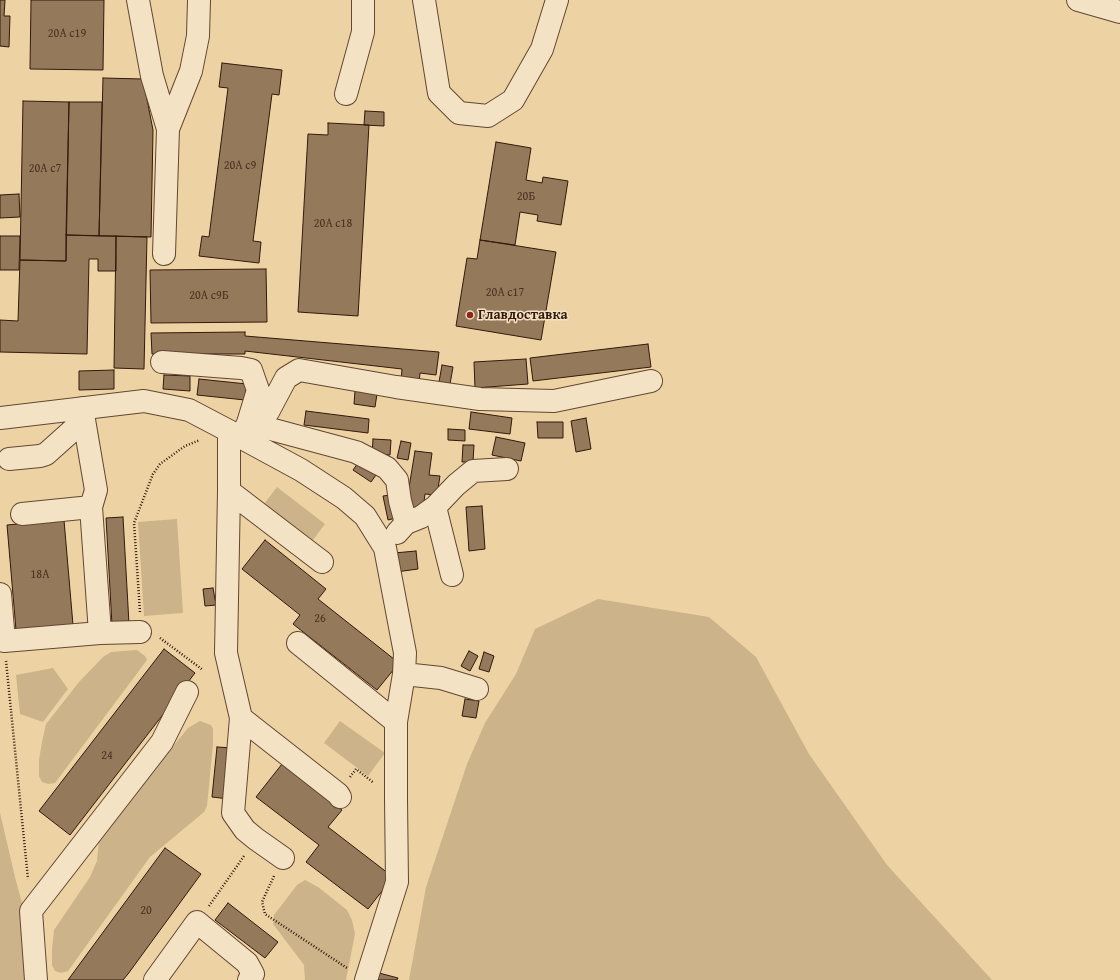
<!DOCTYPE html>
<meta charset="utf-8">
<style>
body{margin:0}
canvas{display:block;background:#edd2a3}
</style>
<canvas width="1120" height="980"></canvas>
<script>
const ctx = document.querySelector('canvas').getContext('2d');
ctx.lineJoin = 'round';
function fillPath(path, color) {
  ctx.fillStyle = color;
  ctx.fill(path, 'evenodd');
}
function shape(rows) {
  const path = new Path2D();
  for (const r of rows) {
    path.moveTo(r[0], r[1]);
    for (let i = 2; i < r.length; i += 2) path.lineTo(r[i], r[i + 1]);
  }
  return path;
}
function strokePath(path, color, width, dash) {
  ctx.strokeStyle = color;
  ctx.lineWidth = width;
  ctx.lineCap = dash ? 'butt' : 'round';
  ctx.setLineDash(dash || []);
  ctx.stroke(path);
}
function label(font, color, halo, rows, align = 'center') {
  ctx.font = font + ' "Gentium Book Plus",serif';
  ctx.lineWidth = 3;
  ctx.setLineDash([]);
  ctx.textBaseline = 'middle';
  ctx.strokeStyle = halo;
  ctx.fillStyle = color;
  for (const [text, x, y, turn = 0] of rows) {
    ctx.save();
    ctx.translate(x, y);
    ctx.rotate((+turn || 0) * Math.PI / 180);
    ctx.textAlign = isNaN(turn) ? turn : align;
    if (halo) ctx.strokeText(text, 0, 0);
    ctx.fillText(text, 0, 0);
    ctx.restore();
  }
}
const green = shape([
 [277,487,325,524,313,540,264,504],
 [177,519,183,613,144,616,138,522],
 [598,599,709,617,756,657,809,754,887,865,992,980,409,980,426,887,467,764,485,723,516,674,535,629],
 [137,650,145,656,147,660,55,783,48,784,42,782,39,776,39,760,42,742,46,724,79,682,103,657,111,652],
 [53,668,68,689,43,722,20,714,16,675],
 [200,721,211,725,213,729,213,744,207,806,204,812,150,857,68,971,61,973,55,971,52,965,52,949,54,930,90,877,97,861,99,840,110,824,188,728],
 [340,721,385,753,368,776,324,743],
 [0,813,15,877,23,907,27,980,0,980],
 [305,880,318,887,347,910,352,920,355,934,346,980,305,980,304,965,273,924,274,915,297,885]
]);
const building = shape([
 [0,0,5,0,4,16,10,16,9,47,0,46,0,0],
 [31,0,104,0,103,70,30,69,31,0],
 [222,63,282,70,279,95,272,94,253,241,261,242,259,263,199,256,202,236,209,237,228,88,219,87,222,63],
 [103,78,143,79,153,130,151,237,99,236,103,78],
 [23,101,69,102,66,261,20,260,23,101],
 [69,102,102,102,99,236,66,235,69,102],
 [365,111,384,112,384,126,364,125,365,111],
 [328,123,369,125,358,316,298,312,308,134,328,135,328,123],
 [496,142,531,148,526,180,542,183,543,177,568,181,561,225,537,221,538,215,520,212,515,245,480,240,496,142],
 [19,194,20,217,0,218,0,195,19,194],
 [66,235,116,236,116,271,98,271,98,259,89,259,87,354,0,352,0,320,18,321,20,260,66,261,66,235],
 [0,236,20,236,19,270,0,270,0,236],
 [116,236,147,237,144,369,114,368,116,236],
 [480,240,556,252,541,340,456,326,467,258,477,259,480,240],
 [266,269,267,322,151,323,150,270,266,269],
 [245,332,245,336,439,352,436,375,420,373,419,383,401,382,402,369,245,351,245,354,152,354,151,333,245,332],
 [648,344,651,367,533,381,530,358,648,344],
 [526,359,528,384,475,388,474,362,526,359],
 [442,365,453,367,450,384,439,382,442,365],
 [114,370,114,389,79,390,79,371,114,370],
 [164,375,190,376,190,391,163,389,164,375],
 [199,379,247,384,245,400,197,395,199,379],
 [355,391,377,394,375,407,354,404,355,391],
 [306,411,369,419,368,433,304,425,306,411],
 [471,412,512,418,510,434,469,429,471,412],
 [586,418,591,449,576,452,571,421,586,418],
 [537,422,563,422,563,438,538,438,537,422],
 [448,429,465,430,465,441,448,440,448,429],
 [496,437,525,443,521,461,492,455,496,437],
 [373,439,391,440,390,455,372,455,373,439],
 [401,441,411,443,408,460,397,458,401,441],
 [463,445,474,445,473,462,462,462,463,445],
 [415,451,432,453,429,475,440,476,437,495,425,494,423,509,406,506,415,451],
 [358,463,376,475,371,482,353,470,358,463],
 [390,495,396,518,388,520,383,496,390,495],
 [482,506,485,549,469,551,466,507,482,506],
 [123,517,129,624,112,625,106,518,123,517],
 [64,520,73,625,16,630,7,525,64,520],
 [265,540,326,589,318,599,399,663,377,690,293,624,300,615,242,569,265,540],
 [416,551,418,569,396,572,394,553,416,551],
 [213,588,216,605,205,606,203,589,213,588],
 [164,649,195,673,70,835,39,811,164,649],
 [469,651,478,656,470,671,461,666,469,651],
 [484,652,494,656,489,672,479,669,484,652],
 [465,699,479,701,476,718,462,716,465,699],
 [217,747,233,748,229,799,212,797,217,747],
 [282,764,342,810,328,827,393,877,368,909,306,862,319,845,256,797,282,764],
 [165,848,201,874,128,974,123,980,68,980,165,848],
 [228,903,278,942,265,958,215,920,228,903],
 [379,973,398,978,397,980,378,980,379,973]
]);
const path = shape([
 [140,612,134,523,153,474,160,464,185,446,200,440],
 [160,638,203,670],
 [6,661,28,879],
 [350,777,356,769,374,783],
 [274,876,262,902,265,914,347,968],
 [209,906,244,856]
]);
const minor = shape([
 [138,0,152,76,168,129,164,254],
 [424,0,439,93,459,113,488,116,513,100,542,49,557,0],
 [1078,0,1120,12],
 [346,94,363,32,363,0],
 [168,129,191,71,198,36,199,0],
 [162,362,241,368,251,370,258,390,248,423,356,452,387,468,397,480,400,501,406,523],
 [0,418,144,401,189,410,229,431,301,470,344,498,365,516,385,548,405,653,404,674,396,722,396,799,397,882,366,980],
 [229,431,229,491,322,562],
 [241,438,248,423,268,412,286,378,299,370,396,387,480,399,554,401,651,381],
 [9,459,40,456,46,454,84,420],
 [229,491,226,653,241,718,233,813,245,830,256,839,283,858],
 [435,507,452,575],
 [22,514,91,507],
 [397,533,406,523,421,517,435,507,456,485,473,471,507,469],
 [0,594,4,641,100,633,91,507,96,490,82,408],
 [100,633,140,632],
 [298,643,396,722],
 [404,674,441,678,477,689],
 [241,718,338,794,340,797],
 [36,980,31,911,162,742,187,692],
 [155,980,197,922,247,963,253,974,249,980]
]);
const markers = [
 [470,315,4,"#8f2418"]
];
const numberNames = [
 ["20А с19",67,34],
 ["20А с9",240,166],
 ["20А с7",45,169],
 ["20Б",526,197],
 ["20А с18",333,224],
 ["20А с17",505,293],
 ["20А с9Б",209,296],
 ["18А",40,575],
 ["26",320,619],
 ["24",107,756],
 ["20",146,911]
];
const poiNames = [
 ["Главдоставка",478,315]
];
fillPath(green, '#cdb389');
fillPath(building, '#94795b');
strokePath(building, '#33190c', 1);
strokePath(minor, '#624732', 24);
strokePath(path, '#33190c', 2.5, [1, 2]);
strokePath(minor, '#f3e2c3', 22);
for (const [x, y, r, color] of markers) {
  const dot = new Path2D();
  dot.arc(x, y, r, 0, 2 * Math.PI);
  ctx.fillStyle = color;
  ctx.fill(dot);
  strokePath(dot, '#f3e2c3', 1.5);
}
label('12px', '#4b3120', null, numberNames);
label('bold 14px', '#33190c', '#f3e2c3', poiNames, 'left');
</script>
